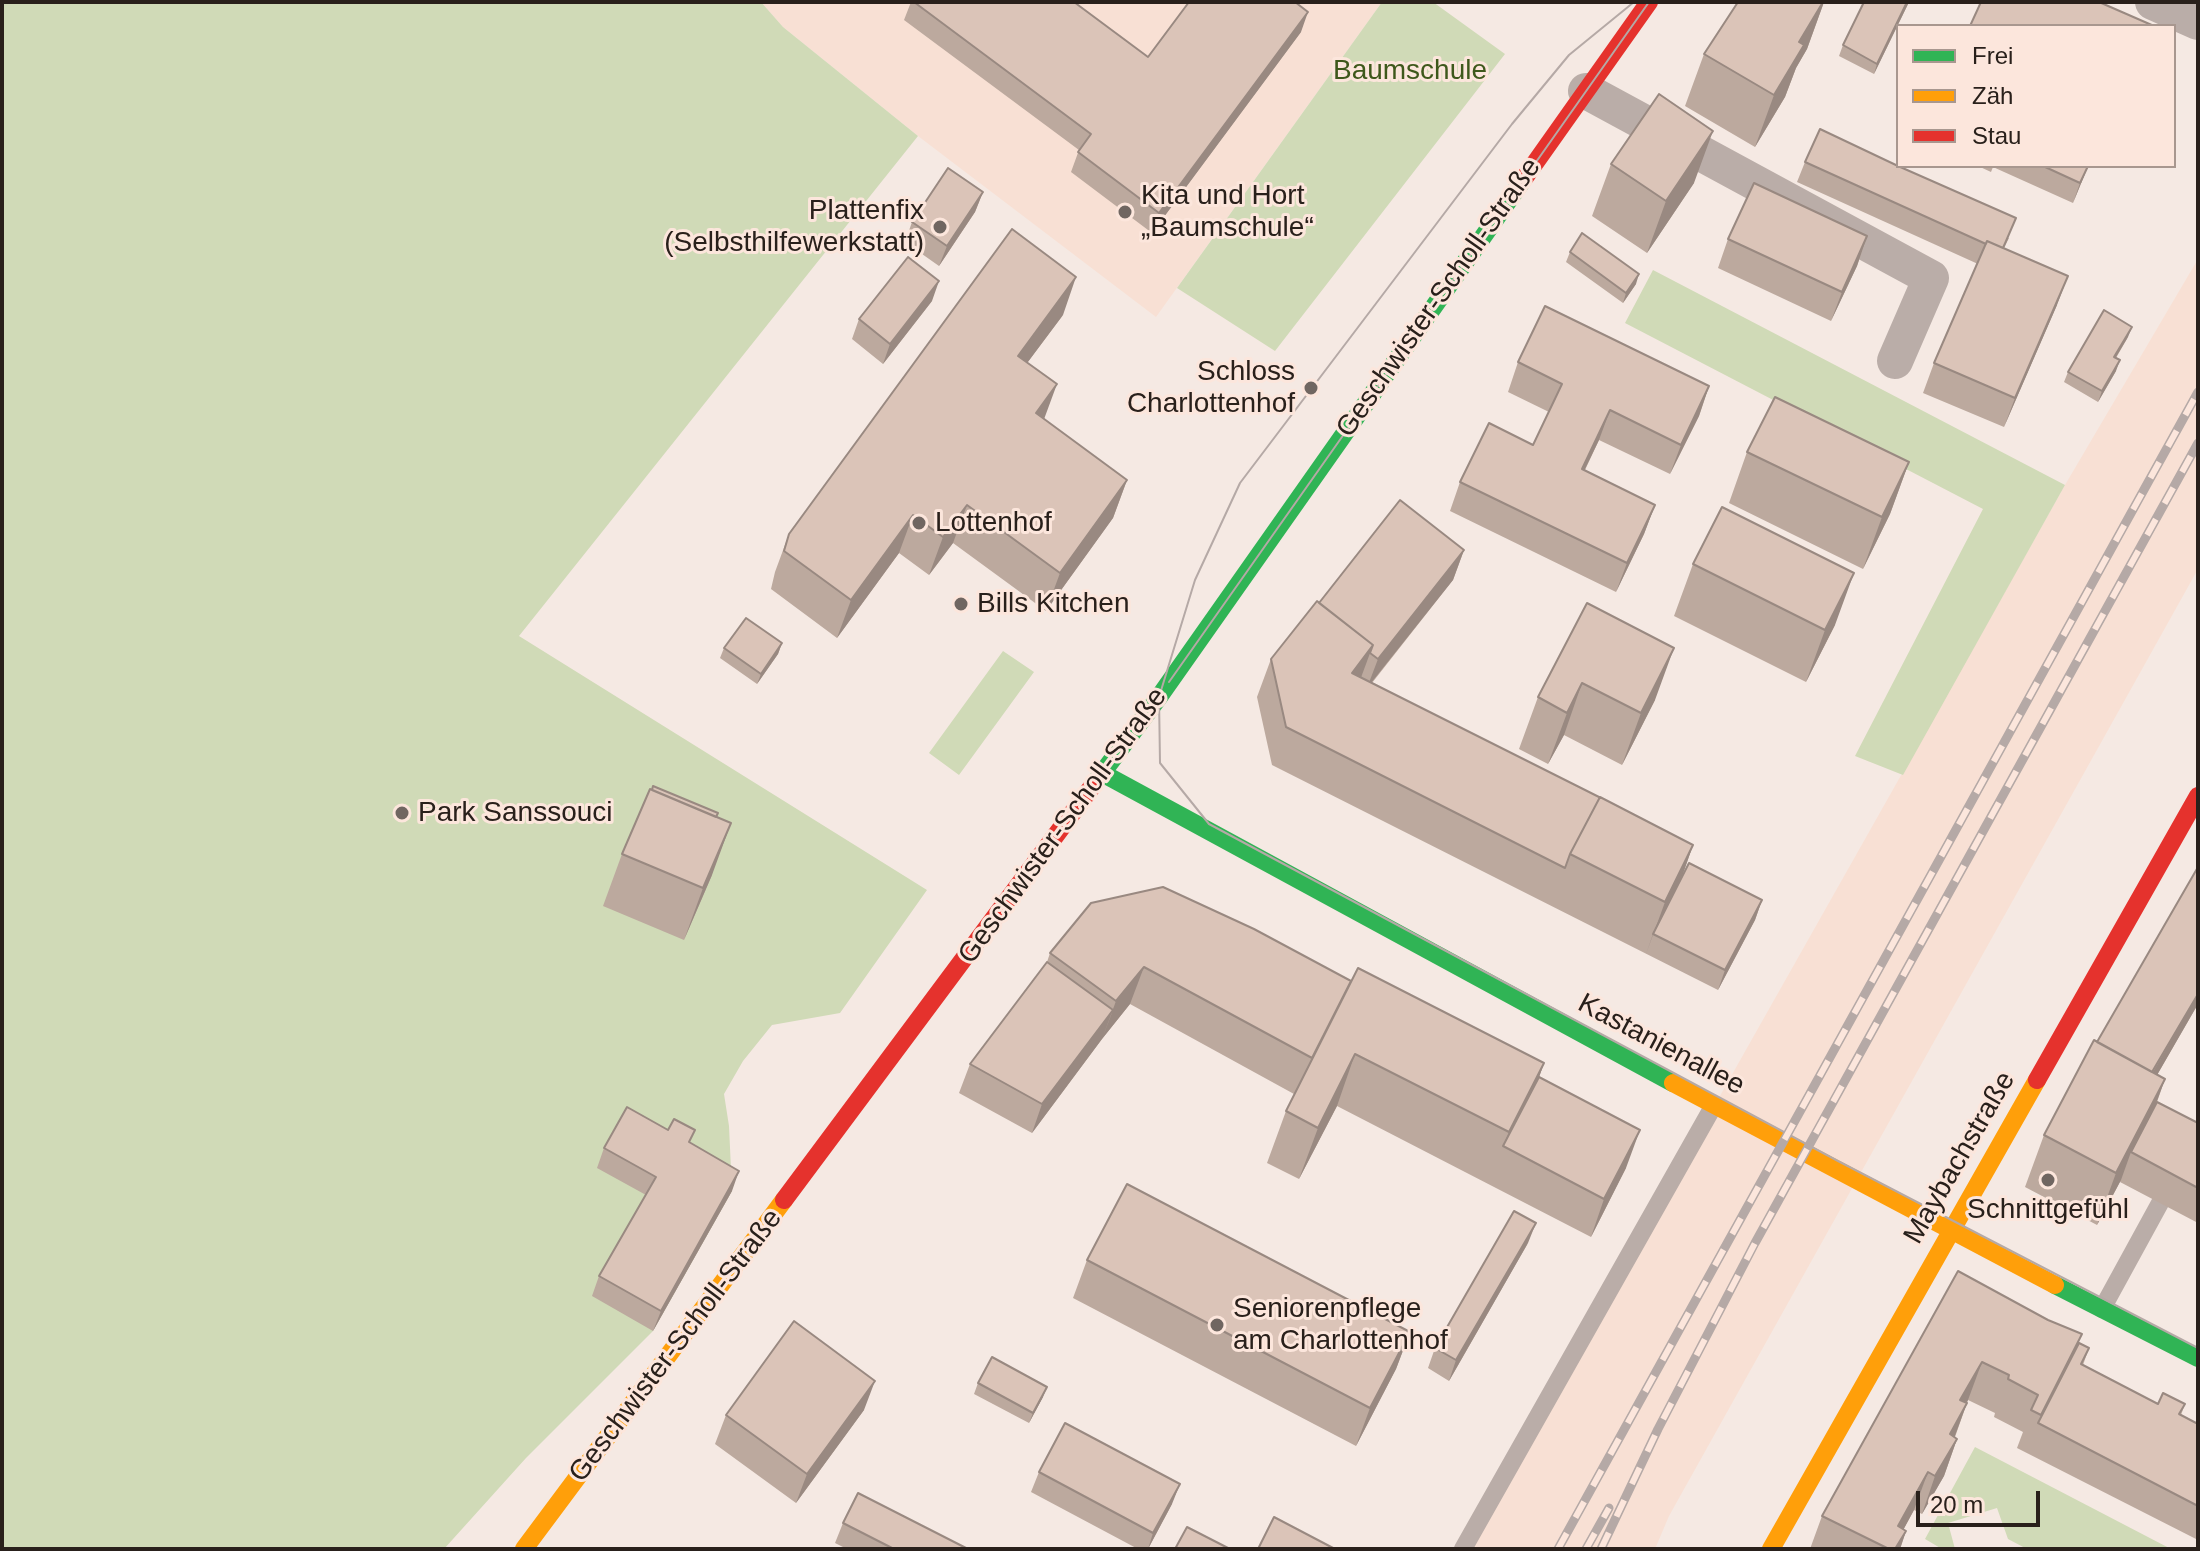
<!DOCTYPE html>
<meta charset="utf-8">
<style>
body{margin:0}
#map{position:relative;width:2200px;height:1551px;overflow:hidden;background:#f5e9e3;font-family:Arial,sans-serif}
canvas{display:block}
.frame{position:absolute;inset:0;border:4px solid #29201b;pointer-events:none}
.legend{position:absolute;left:1896px;top:24px;width:280px;height:144px;box-sizing:border-box;background:#fce6dc;border:2px solid #a8978f;margin:0;padding:10px 14px;list-style:none;font-size:24px;color:#29201b}
.legend li{display:flex;align-items:center;gap:16px;height:40px}
.legend b{width:40px;border:2px solid #a8978f}
.scale{position:absolute;left:1916px;top:1491px;width:124px;height:36px;box-sizing:border-box;border:4px solid #29201b;border-top:0;padding-left:10px;font-size:24px;line-height:28px;white-space:nowrap;color:#29201b;-webkit-text-stroke:6px #fce6dc;paint-order:stroke}
</style>
<div id="map">
<canvas width="2200" height="1551"></canvas>
<div class="frame"></div>
<ul class="legend">
<li><b style="height:10px;background:#30b455"></b>Frei</li>
<li><b style="height:10px;background:#ff9f0a"></b>Zäh</li>
<li><b style="height:10px;background:#e5322d"></b>Stau</li>
</ul>
<div class="scale">20 m</div>
</div>
<script>
const ctx = document.querySelector('canvas').getContext('2d');
ctx.lineJoin = 'round';
function fillPath(path, color) {
  ctx.fillStyle = color;
  ctx.fill(path, 'evenodd');
}
function shape(rows) {
  const path = new Path2D();
  for (const r of rows) {
    path.moveTo(r[0], r[1]);
    for (let i = 2; i < r.length; i += 2) path.lineTo(r[i], r[i + 1]);
  }
  return path;
}
function strokePath(path, color, width, dash) {
  ctx.strokeStyle = color;
  ctx.lineWidth = width;
  ctx.lineCap = dash ? 'butt' : 'round';
  ctx.setLineDash(dash || []);
  ctx.stroke(path);
}
function label(font, color, halo, rows, align = 'center') {
  ctx.font = font + ' Arial,sans-serif';
  ctx.lineWidth = 6;
  ctx.setLineDash([]);
  ctx.textBaseline = 'middle';
  ctx.strokeStyle = halo;
  ctx.fillStyle = color;
  for (const [text, x, y, turn = 0] of rows) {
    ctx.save();
    ctx.translate(x, y);
    ctx.rotate((+turn || 0) * Math.PI / 180);
    ctx.textAlign = isNaN(turn) ? turn : align;
    if (halo) ctx.strokeText(text, 0, 0);
    ctx.fillText(text, 0, 0);
    ctx.restore();
  }
}
const built = shape([
 [761,2,1382,2,1156,317,918,136,783,27],
 [2198,259,2198,569,1669,1516,1655,1549,1464,1549,2065,485]
]);
const green = shape([
 [2,2,761,2,783,27,918,136,519,636,927,890,840,1013,772,1025,743,1061,724,1094,729,1126,732,1191,653,1331,526,1458,444,1549,2,1549],
 [1382,2,1433,2,1505,54,1275,351,1177,288],
 [1653,270,2065,485,1903,775,1855,756,1983,509,1625,323],
 [1003,651,1034,672,959,775,929,753],
 [1975,1447,2171,1549,2027,1549,2008,1539,1997,1508,1948,1523,1955,1549,1942,1549,1925,1539]
]);
const lane = shape([
 [2102,1309,2160,1203],
 [1463,1549,1714,1105]
]);
const street = shape([
 [2153,2,2198,22],
 [1586,91,1931,278,1895,361]
]);
const fast = shape([
 [1102,773,1673,1083],
 [1094,784,1159,697,1523,180],
 [2055,1285,2198,1358]
]);
const slow = shape([
 [1673,1083,2055,1285],
 [524,1549,784,1200],
 [1771,1549,2037,1080]
]);
const jam = shape([
 [1523,180,1649,2],
 [2037,1080,2198,796],
 [784,1200,1094,784]
]);
const tram = shape([
 [1634,2,1569,55,1512,124,1240,483,1195,580,1159,697,1160,763,1209,824,1838,1161,2198,1348],
 [1169,682,1649,2]
]);
const rail = shape([
 [1558,1549,2198,392],
 [1586,1549,1609,1508],
 [1601,1549,1658,1429,1755,1243,2198,443]
]);
const wall = shape([
 [911,2,1074,2,1148,57,1301,32,1152,233,1071,172,1079,150,904,20],
 [1738,2,1824,2,1807,49,1796,68,1785,97,1755,147,1685,106,1704,54],
 [1909,2,1874,74,1839,56,1843,45],
 [1805,162,2009,238,2004,248,2057,305,2004,427,1923,393,1934,363,1978,264,1797,182],
 [1611,164,1694,183,1647,253,1592,216],
 [1978,166,2090,166,2087,169,2073,203,1993,167,1991,172],
 [983,192,975,212,939,266,905,242,912,222],
 [1867,236,1857,266,1831,321,1718,268,1728,239],
 [1570,252,1636,284,1623,303,1566,262],
 [932,301,883,364,852,339,859,319],
 [1063,315,1027,363,1044,419,1127,480,1113,518,1046,611,953,543,929,575,899,553,837,638,771,589,775,572,789,534],
 [2128,337,2116,358,2116,371,2098,402,2064,382,2068,372],
 [1518,362,1709,386,1699,416,1670,474,1599,440,1585,470,1655,505,1644,534,1616,592,1450,511,1460,482,1533,445,1549,412,1508,392],
 [1747,452,1909,462,1890,514,1863,569,1729,503],
 [1464,550,1453,580,1372,683,1693,845,1681,879,1762,900,1755,920,1718,990,1272,765,1257,697,1271,659,1319,603],
 [1693,564,1835,625,1806,682,1674,616],
 [1587,603,1655,700,1622,765,1564,735,1548,764,1519,749,1538,697],
 [782,643,778,654,757,684,720,658,724,648],
 [716,817,712,875,684,940,603,906,622,854],
 [2198,867,2198,1004,2157,1075,2165,1079,2157,1102,2198,1123,2198,1223,2120,1182,2121,1180,2097,1225,2025,1187,2044,1135],
 [1050,953,1351,981,1544,1063,1539,1077,1626,1168,1591,1237,1337,1106,1299,1179,1267,1163,1286,1111,1294,1094,1130,1004,1102,1039,1032,1133,959,1093,970,1064,1047,962],
 [691,1143,732,1191,653,1331,592,1296,599,1276,646,1195,597,1168,604,1148],
 [1528,1243,1449,1381,1428,1368,1435,1348],
 [1087,1260,1410,1332,1396,1369,1356,1446,1073,1298],
 [1958,1271,2089,1348,2083,1365,2158,1404,2185,1404,2181,1415,2198,1424,2198,1540,2017,1448,2023,1432,1994,1417,1995,1413,1968,1400,1955,1437,1957,1439,1944,1476,1922,1514,1914,1510,1903,1530,1906,1531,1900,1549,1810,1549,1822,1516],
 [978,1383,1043,1397,1029,1423,974,1394],
 [864,1410,796,1503,715,1444,726,1415],
 [1039,1472,1172,1504,1148,1549,1138,1549,1031,1492],
 [843,1523,968,1549,847,1549,835,1543]
]);
const shadedWall = shape([
 [1823,2,1824,2,1807,49,1796,68,1785,97,1755,147,1774,95,1799,42],
 [1907,2,1909,2,1874,74,1877,64],
 [1308,12,1301,32,1152,233,1159,213],
 [1713,131,1694,183,1647,253,1666,201],
 [2088,166,2084,176,2073,203,2080,183],
 [983,192,975,212,939,266,947,246],
 [1867,236,1857,266,1831,321,1842,292],
 [1639,274,1636,284,1623,303,1626,293],
 [2068,276,2057,305,2004,427,2015,398],
 [1076,277,1063,315,1004,394,1018,356],
 [939,281,932,301,883,364,890,344],
 [2132,327,2128,337,2110,367,2114,357],
 [2120,360,2116,371,2098,402,2102,391],
 [1057,384,1043,422,1036,413],
 [1709,386,1699,416,1670,474,1681,445],
 [1610,410,1599,440,1571,498,1582,469],
 [1909,462,1890,514,1863,569,1882,517],
 [1127,480,1113,518,1046,611,1060,573],
 [967,505,953,543,929,575,943,537],
 [1655,505,1644,534,1616,592,1627,563],
 [913,515,899,553,837,638,851,600],
 [1464,550,1453,580,1367,688,1378,659],
 [1854,573,1835,625,1806,682,1825,630],
 [782,643,778,654,757,684,761,674],
 [1373,645,1359,683,1352,673],
 [1674,648,1655,700,1622,765,1641,713],
 [1582,683,1564,735,1548,764,1567,713],
 [731,823,712,875,684,940,703,888],
 [1693,845,1675,897,1653,934,1646,954,1665,902],
 [1762,900,1755,920,1718,990,1725,970],
 [1144,967,1130,1004,1102,1039,1116,1001],
 [2198,994,2198,1004,2130,1122,2141,1093],
 [1113,1010,1102,1039,1032,1133,1042,1104],
 [1355,1054,1337,1106,1299,1179,1318,1128],
 [1544,1063,1526,1115,1503,1146,1509,1132],
 [2165,1079,2146,1131,2131,1152,2121,1180,2097,1225,2116,1173],
 [1640,1130,1626,1168,1591,1237,1604,1199],
 [739,1171,732,1191,653,1331,661,1311],
 [1536,1223,1528,1243,1449,1381,1456,1360],
 [1410,1332,1396,1369,1356,1446,1370,1408],
 [1982,1362,1968,1400,1947,1437,1960,1400],
 [875,1381,864,1410,796,1503,807,1474],
 [1047,1387,1043,1397,1029,1423,1033,1413],
 [1967,1403,1953,1441,1950,1434],
 [1957,1439,1944,1476,1922,1514,1935,1476],
 [1928,1472,1914,1510,1893,1549,1898,1526],
 [1180,1484,1172,1504,1148,1549,1153,1533],
 [1906,1531,1900,1549,1895,1549]
]);
const building = shape([
 [914,2,1074,2,1148,57,1189,2,1295,2,1308,12,1159,213,1078,152,1091,134,914,2],
 [1738,2,1823,2,1799,42,1804,45,1774,95,1704,54,1738,2],
 [1864,2,1907,2,1877,64,1843,45,1864,2],
 [1981,2,2099,2,2154,26,1970,26,1981,2],
 [1659,94,1713,131,1666,201,1611,164,1659,94],
 [1820,129,1898,166,2016,218,2003,248,1987,241,1986,244,1805,162,1820,129],
 [2043,166,2088,166,2080,183,2043,166],
 [948,168,983,192,947,246,912,222,948,168],
 [1754,183,1867,236,1842,292,1728,239,1754,183],
 [1012,229,1076,277,1018,356,1057,384,1036,413,1127,480,1060,573,967,505,943,537,913,515,851,600,784,551,789,534,1012,229],
 [1582,233,1639,274,1626,293,1570,252,1582,233],
 [1987,241,2068,276,2015,398,1934,363,1987,241],
 [908,257,939,281,890,344,859,319,908,257],
 [1545,306,1709,386,1681,445,1610,410,1582,469,1655,505,1627,563,1460,482,1489,423,1533,445,1562,384,1518,362,1545,306],
 [2104,310,2132,327,2114,357,2120,360,2102,391,2068,372,2104,310],
 [1775,397,1909,462,1882,517,1747,452,1775,397],
 [1400,500,1464,550,1378,659,1370,653,1373,645,1319,603,1400,500],
 [1722,507,1854,573,1825,630,1693,564,1722,507],
 [1317,601,1373,645,1352,673,1601,798,1600,797,1570,854,1565,868,1286,727,1271,659,1317,601],
 [1587,603,1674,648,1641,713,1582,683,1567,713,1538,697,1587,603],
 [746,618,782,643,761,674,724,648,746,618],
 [653,786,718,813,716,817,652,790,653,786],
 [650,789,731,823,703,888,622,854,650,789],
 [1600,797,1693,845,1665,902,1570,854,1600,797],
 [1689,863,1762,900,1725,970,1653,934,1689,863],
 [2198,867,2198,994,2152,1072,2097,1042,2198,867],
 [1163,887,1254,929,1351,981,1312,1058,1144,967,1116,1001,1050,953,1091,903,1163,887],
 [1047,962,1113,1010,1042,1104,970,1064,1047,962],
 [1358,968,1544,1063,1509,1132,1355,1054,1318,1128,1286,1111,1358,968],
 [2094,1040,2165,1079,2116,1173,2044,1135,2094,1040],
 [1539,1077,1640,1130,1604,1199,1503,1146,1539,1077],
 [2157,1102,2198,1123,2198,1188,2131,1152,2157,1102],
 [627,1107,668,1130,674,1119,695,1130,689,1142,739,1171,661,1311,599,1276,656,1177,604,1148,627,1107],
 [1127,1184,1410,1332,1370,1408,1087,1260,1127,1184],
 [1514,1211,1536,1223,1456,1360,1435,1348,1514,1211],
 [1958,1271,2048,1320,2082,1334,2041,1415,2031,1410,2038,1395,2008,1379,2009,1375,1982,1362,1960,1400,1967,1403,1950,1434,1957,1439,1935,1476,1928,1472,1898,1526,1906,1531,1895,1549,1889,1549,1822,1516,1958,1271],
 [794,1321,875,1381,807,1474,726,1415,794,1321],
 [2079,1343,2089,1348,2081,1364,2158,1404,2163,1393,2185,1404,2179,1414,2198,1424,2198,1506,2038,1423,2079,1343],
 [992,1357,1047,1387,1033,1413,978,1383,992,1357],
 [1065,1423,1180,1484,1153,1533,1039,1472,1065,1423],
 [858,1493,968,1549,894,1549,843,1523,858,1493],
 [1274,1517,1335,1549,1258,1549,1274,1517],
 [1187,1527,1230,1549,1175,1549,1187,1527]
]);
const markers = [
 [1125,212,8,"#706661"],
 [940,227,8,"#706661"],
 [1311,388,8,"#706661"],
 [919,523,8,"#706661"],
 [961,604,8,"#706661"],
 [402,813,8,"#706661"],
 [2048,1180,8,"#706661"],
 [1217,1325,8,"#706661"]
];
const parkNames = [
 ["Baumschule",1410,71]
];
const poiNames = [
 ["Kita und Hort",1141,196],
 ["„Baumschule“",1141,228],
 ["Plattenfix",924,211,"right"],
 ["(Selbsthilfewerkstatt)",924,243,"right"],
 ["Schloss",1295,372,"right"],
 ["Charlottenhof",1295,404,"right"],
 ["Lottenhof",935,523],
 ["Bills Kitchen",977,604],
 ["Park Sanssouci",418,813],
 ["Schnittgefühl",2048,1210,"center"],
 ["Seniorenpflege",1233,1309],
 ["am Charlottenhof",1233,1341]
];
const streetNames = [
 ["Geschwister-Scholl-Straße",1439,298,-55],
 ["Geschwister-Scholl-Straße",1063,826,-54],
 ["Kastanienallee",1661,1045,28],
 ["Maybachstraße",1960,1158,-60],
 ["Geschwister-Scholl-Straße",676,1346,-53]
];
fillPath(built, '#f8e0d4');
fillPath(green, '#d0dab7');
strokePath(lane, '#baada8', 18);
strokePath(street, '#baada8', 36);
strokePath(fast, '#30b455', 18);
strokePath(slow, '#ff9f0a', 18);
strokePath(jam, '#e5322d', 18);
strokePath(tram, '#b5a9a6', 2);
strokePath(rail, '#b5a9a6', 9);
strokePath(rail, '#fce6dc', 6, [18]);
fillPath(wall, '#bca99e');
fillPath(shadedWall, '#998981');
fillPath(building, '#dbc4b8');
strokePath(building, '#998981', 2);
for (const [x, y, r, color] of markers) {
  const dot = new Path2D();
  dot.arc(x, y, r, 0, 2 * Math.PI);
  ctx.fillStyle = color;
  ctx.fill(dot);
  strokePath(dot, '#fce6dc', 3);
}
label('28px', '#3e581b', '#fce6dc', parkNames);
label('28px', '#29201b', '#fce6dc', poiNames, 'left');
label('28px', '#29201b', '#fce6dc', streetNames);
</script>
